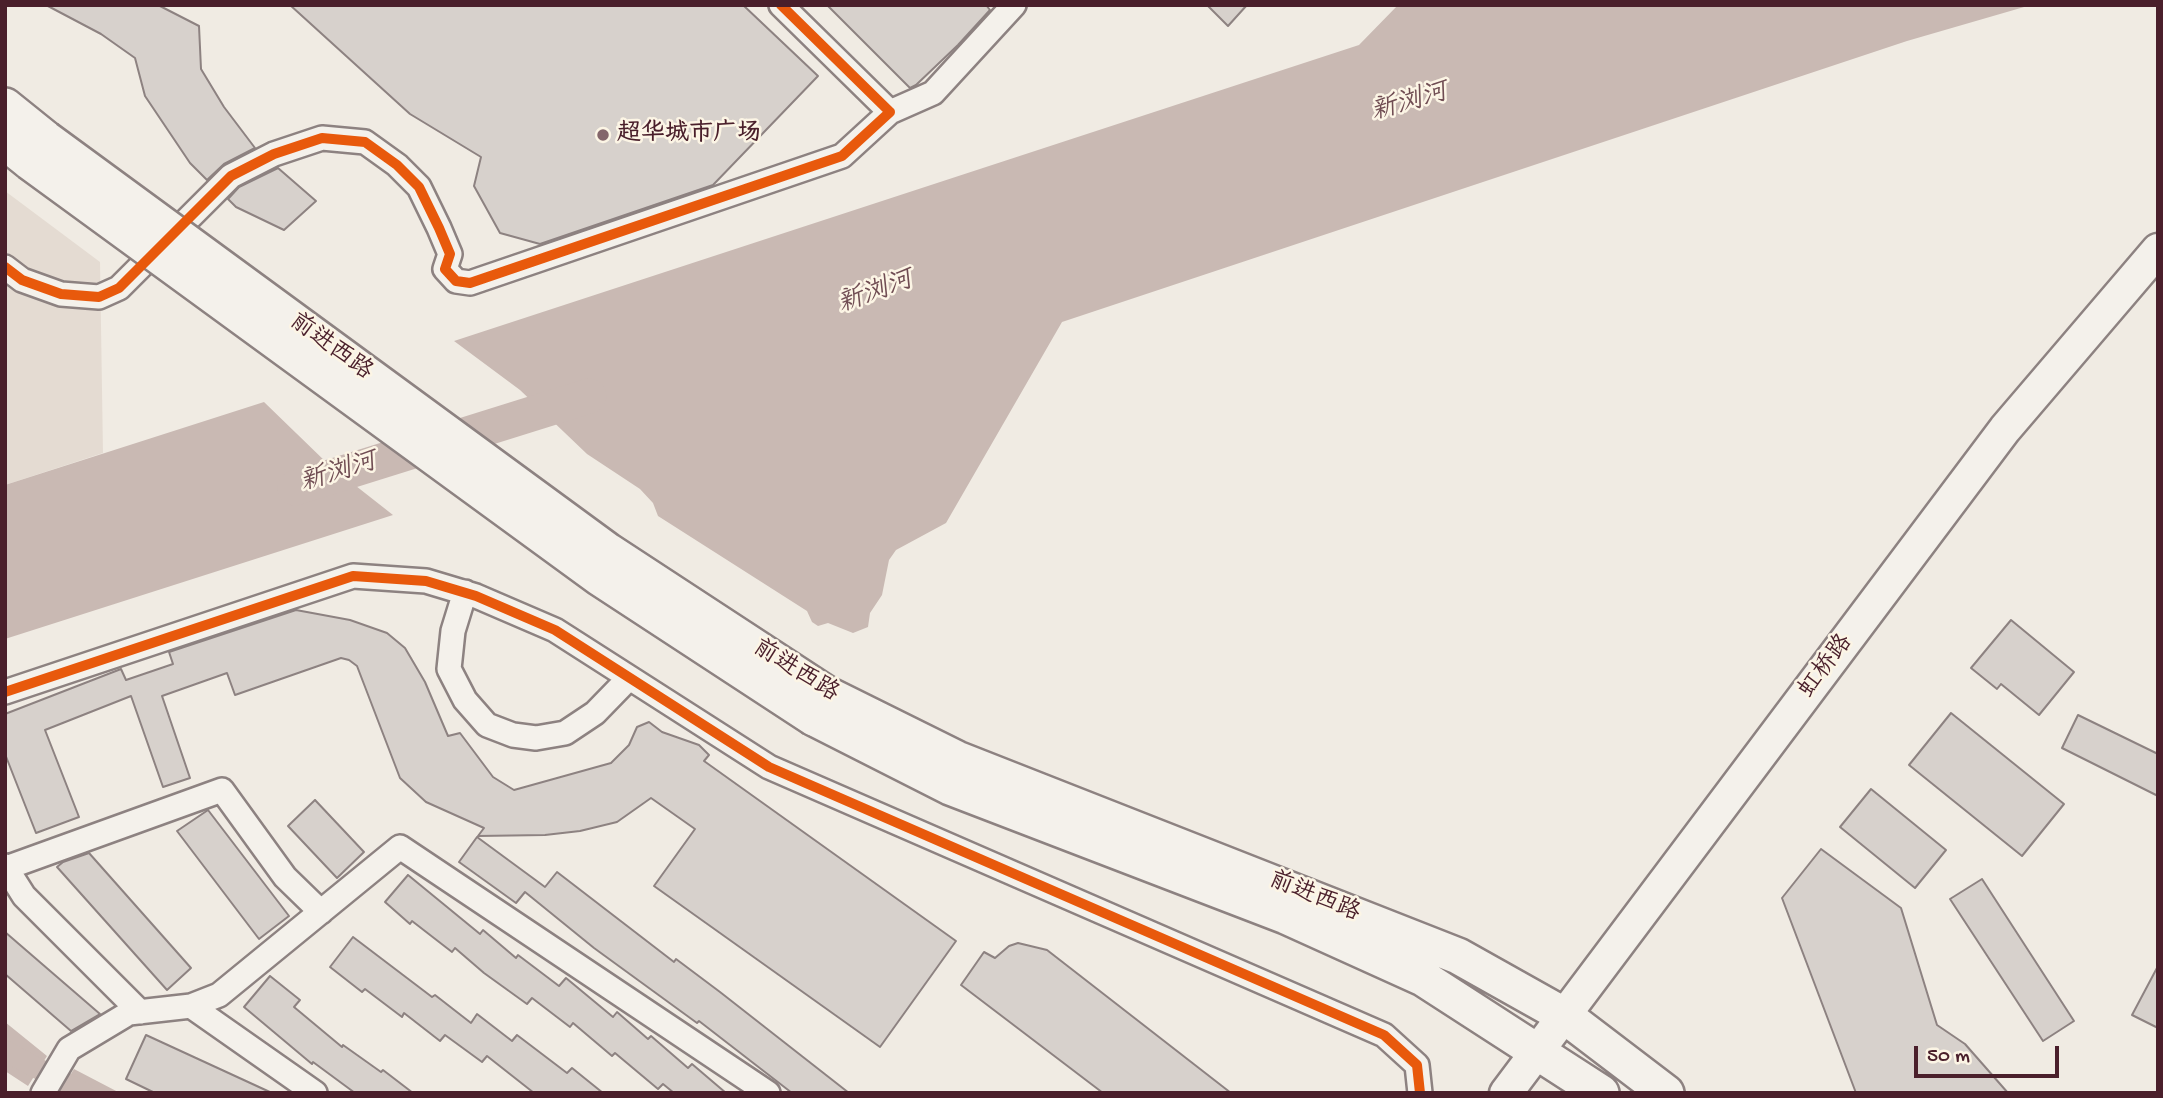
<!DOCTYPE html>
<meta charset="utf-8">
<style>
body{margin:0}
#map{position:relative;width:2163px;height:1098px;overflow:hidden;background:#f0ebe3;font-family:"Gochi Hand",sans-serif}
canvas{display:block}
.frame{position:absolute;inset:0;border:7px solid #4a1f2b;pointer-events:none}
.scale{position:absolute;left:1914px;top:1046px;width:145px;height:32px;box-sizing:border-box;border:4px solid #4a1f2b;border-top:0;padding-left:9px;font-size:21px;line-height:24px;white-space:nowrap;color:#4a1f2b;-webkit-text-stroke:5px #fcf5e5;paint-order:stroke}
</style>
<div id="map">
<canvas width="2163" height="1098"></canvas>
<div class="frame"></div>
<div class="scale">50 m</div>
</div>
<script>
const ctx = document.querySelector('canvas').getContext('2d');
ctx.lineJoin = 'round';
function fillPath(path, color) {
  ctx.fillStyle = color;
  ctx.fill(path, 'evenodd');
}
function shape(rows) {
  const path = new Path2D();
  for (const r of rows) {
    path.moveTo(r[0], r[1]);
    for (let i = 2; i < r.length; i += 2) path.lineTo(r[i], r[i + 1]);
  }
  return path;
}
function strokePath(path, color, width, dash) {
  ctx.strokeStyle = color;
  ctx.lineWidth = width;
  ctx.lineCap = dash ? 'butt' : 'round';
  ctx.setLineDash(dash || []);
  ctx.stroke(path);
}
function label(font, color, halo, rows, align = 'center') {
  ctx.font = font + ' "Gochi Hand","LXGW WenKai TC",sans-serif';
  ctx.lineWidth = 5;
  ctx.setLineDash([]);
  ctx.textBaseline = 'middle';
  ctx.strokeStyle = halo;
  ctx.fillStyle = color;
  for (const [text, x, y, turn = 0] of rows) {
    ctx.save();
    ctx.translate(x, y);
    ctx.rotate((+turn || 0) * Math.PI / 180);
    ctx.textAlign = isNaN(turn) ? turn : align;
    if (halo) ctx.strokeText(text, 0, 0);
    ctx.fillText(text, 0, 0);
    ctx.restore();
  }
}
const green = shape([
 [5,191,100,262,103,453,5,485]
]);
const water = shape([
 [1398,5,2031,5,1907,41,1062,322,946,523,896,550,889,560,882,595,870,613,868,627,853,633,828,623,818,626,812,622,807,611,658,516,653,503,640,489,587,454,520,390,454,341,1359,45],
 [264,402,328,464,393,515,5,639,5,485],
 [5,1022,47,1056,28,1086,5,1071],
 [74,1069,120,1093,59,1093]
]);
const canal = shape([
 [5,1051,84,1093]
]);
const river = shape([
 [295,488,589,396]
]);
const building = shape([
 [46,5,158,5,199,26,201,69,224,107,255,148,224,164,207,180,190,163,145,96,135,58,101,34,46,5],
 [290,5,743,5,818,76,713,185,540,244,500,233,474,186,481,157,410,114,290,5],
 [827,5,986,5,990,10,958,45,916,85,910,88,827,5],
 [1207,5,1247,5,1228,26,1207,5],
 [278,168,316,201,284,230,236,207,228,199,239,187,278,168],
 [296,610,350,620,387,633,405,648,425,682,448,736,460,733,493,777,514,790,611,763,629,745,637,727,649,722,662,732,699,745,709,755,704,761,956,941,880,1047,654,886,695,829,651,798,617,822,580,831,545,835,478,836,484,828,426,802,400,778,357,666,349,660,341,658,235,695,227,673,162,696,190,778,163,787,131,696,45,730,79,817,36,833,5,754,5,714,121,669,126,680,173,664,169,652,296,610],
 [2011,620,2074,672,2039,715,2001,684,1997,689,1971,668,2011,620],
 [1951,713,2064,804,2022,856,1909,765,1951,713],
 [2078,715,2158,754,2158,796,2062,748,2078,715],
 [1871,789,1946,850,1915,888,1840,827,1871,789],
 [315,800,364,852,337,878,288,826,315,800],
 [208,810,289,916,259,939,177,831,208,810],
 [477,837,545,887,557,872,674,962,676,959,720,992,849,1093,792,1093,699,1021,697,1023,594,948,525,892,516,903,459,862,477,837],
 [1821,849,1901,908,1937,1025,1965,1044,2008,1093,1856,1093,1782,898,1821,849],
 [89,853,191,968,167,990,57,867,63,862,89,853],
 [408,875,480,934,483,930,516,958,518,955,559,986,566,978,613,1017,617,1012,648,1039,651,1036,688,1068,692,1064,726,1093,674,1093,663,1084,658,1089,615,1053,612,1056,573,1023,570,1027,532,998,527,1004,484,973,455,948,452,952,412,921,410,924,385,902,408,875],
 [1982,879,2074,1021,2043,1041,1950,899,1982,879],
 [5,932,100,1014,71,1031,5,974,5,932],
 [353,937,432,997,435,995,471,1023,477,1014,512,1041,517,1035,567,1073,572,1068,603,1093,534,1093,487,1056,482,1062,445,1035,440,1041,404,1013,402,1017,365,989,362,992,330,967,353,937],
 [1018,943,1047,950,1231,1093,1103,1093,961,985,984,952,995,958,1009,946,1018,943],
 [2158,966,2158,1028,2132,1015,2158,966],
 [270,976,300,1000,294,1007,342,1047,343,1045,381,1072,383,1070,413,1093,355,1093,313,1062,312,1064,244,1007,270,976],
 [146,1035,272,1093,155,1093,126,1079,146,1035]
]);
const street = shape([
 [890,112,933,93,1014,5],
 [5,267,22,280,61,294,99,297,119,288,231,176,274,154,322,138,365,142,397,165,419,187,439,228,450,254,445,269,456,281,470,283,842,156,890,112,781,5],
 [465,592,453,631,449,669,465,700,487,725,513,735,536,738,565,733,595,713,629,678],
 [5,692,353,576,426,581,476,596,555,630,769,767,1384,1035,1417,1065,1420,1093],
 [5,866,24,896,140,1012],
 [6,868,222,790,285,877,321,912],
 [191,1006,315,1093],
 [43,1093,69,1049,129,1013,191,1006,219,995,400,847,768,1093]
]);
const secondary = shape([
 [1506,1093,2005,429,2158,250]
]);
const primary = shape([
 [5,106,46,139],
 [5,142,30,162],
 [828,695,957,759,1458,956,1565,1016,1666,1093],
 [814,718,950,787,1286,916,1423,978,1601,1093]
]);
const primaryBridge = shape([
 [46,139,608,551,828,695],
 [30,162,600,578,814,718]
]);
const cycleway = shape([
 [5,267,22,280,61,294,99,297,119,288,231,176,274,154,322,138,365,142,397,165,419,187,439,228,450,254,445,269,456,281,470,283,842,156,890,112,781,5],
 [5,692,353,576,426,581,476,596,555,630,769,767,1384,1035,1417,1065,1420,1093]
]);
const markers = [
 [603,135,7,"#84666b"]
];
const poiNames = [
 ["超华城市广场",617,135]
];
const streetNames = [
 ["前进西路",330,348,36],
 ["虹桥路",1827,667,-53],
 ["前进西路",795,672,32],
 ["前进西路",1314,898,22]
];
const waterNames = [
 ["新浏河",1410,104,-16],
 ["新浏河",876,294,-20],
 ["新浏河",339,474,-17]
];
fillPath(green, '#e4dbd2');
fillPath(water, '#c9b9b3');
strokePath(canal, '#c9b9b3', 21);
strokePath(river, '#c9b9b3', 35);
fillPath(building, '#d7d1cc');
strokePath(building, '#8d8281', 2);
strokePath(street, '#8d8281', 28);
strokePath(secondary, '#8d8281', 37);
strokePath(primary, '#8d8281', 40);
strokePath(street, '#f4f1eb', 23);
strokePath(secondary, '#f4f1eb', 32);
strokePath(primary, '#f4f1eb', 35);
strokePath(primaryBridge, '#8d8281', 40, []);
strokePath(primaryBridge, '#f4f1eb', 35);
strokePath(cycleway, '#e8590c', 10);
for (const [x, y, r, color] of markers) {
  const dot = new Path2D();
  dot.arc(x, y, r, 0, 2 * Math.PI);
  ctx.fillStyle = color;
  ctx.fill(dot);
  strokePath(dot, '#fcf5e5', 2.5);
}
label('bold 24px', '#4a1f2b', '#fcf5e5', poiNames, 'left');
label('24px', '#4a1f2b', '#fcf5e5', streetNames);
label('italic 26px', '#704d53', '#fcf5e5', waterNames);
</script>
